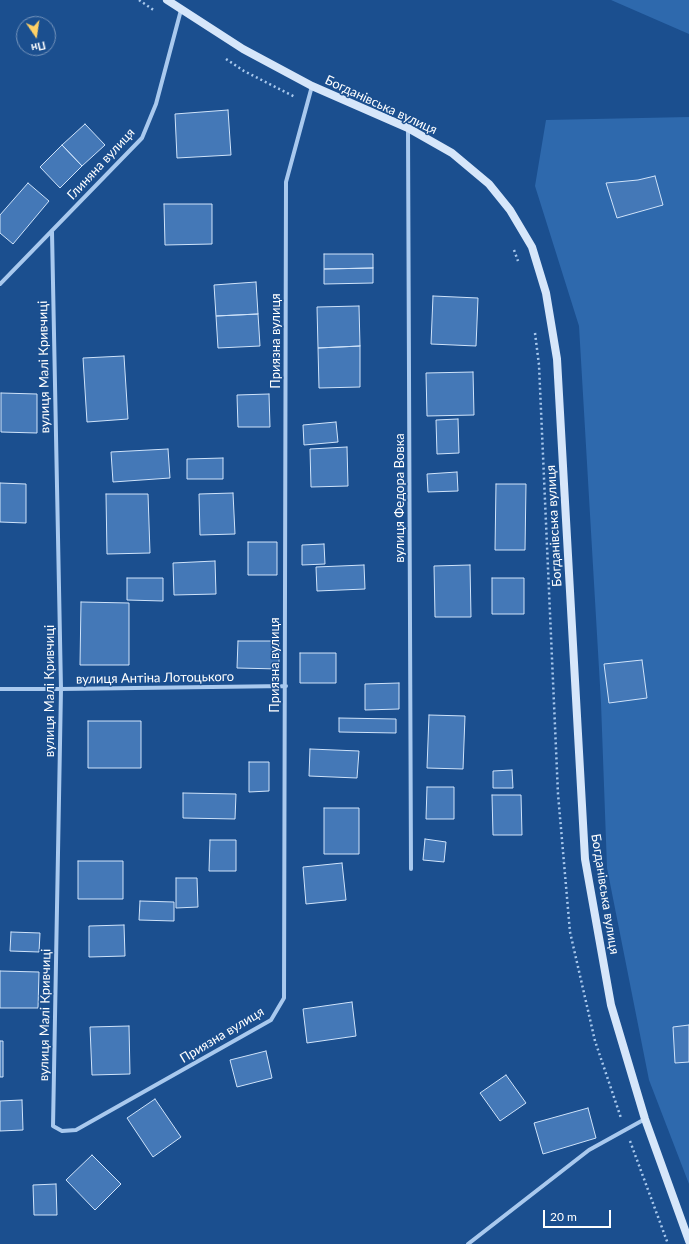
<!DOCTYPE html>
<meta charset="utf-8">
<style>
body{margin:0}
#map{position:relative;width:689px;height:1244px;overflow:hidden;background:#1b4f8f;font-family:Lato,sans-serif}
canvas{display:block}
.north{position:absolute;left:16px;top:16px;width:40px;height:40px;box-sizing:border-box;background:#1b4f8f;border:1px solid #7695bc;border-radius:50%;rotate:167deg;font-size:11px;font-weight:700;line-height:16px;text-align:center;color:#fff}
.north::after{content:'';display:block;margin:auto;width:14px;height:18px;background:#ffd166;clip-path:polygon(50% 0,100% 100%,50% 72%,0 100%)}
.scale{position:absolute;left:543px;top:1210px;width:68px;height:18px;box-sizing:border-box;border:2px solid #fff;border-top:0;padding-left:5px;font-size:12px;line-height:14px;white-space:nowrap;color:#fff;-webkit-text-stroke:3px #1b4f8f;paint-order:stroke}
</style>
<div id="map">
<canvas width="689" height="1244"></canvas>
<div class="north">Пн</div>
<div class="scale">20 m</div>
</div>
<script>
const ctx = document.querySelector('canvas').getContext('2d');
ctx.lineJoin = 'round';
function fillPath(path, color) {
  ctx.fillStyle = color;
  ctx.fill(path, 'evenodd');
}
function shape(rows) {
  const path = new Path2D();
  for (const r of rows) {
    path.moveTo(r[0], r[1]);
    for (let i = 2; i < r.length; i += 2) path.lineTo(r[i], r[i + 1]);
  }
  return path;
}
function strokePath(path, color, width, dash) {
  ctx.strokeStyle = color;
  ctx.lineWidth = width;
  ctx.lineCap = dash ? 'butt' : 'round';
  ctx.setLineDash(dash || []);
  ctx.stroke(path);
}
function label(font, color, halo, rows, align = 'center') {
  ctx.font = font + ' Lato,sans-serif';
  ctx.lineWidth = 3;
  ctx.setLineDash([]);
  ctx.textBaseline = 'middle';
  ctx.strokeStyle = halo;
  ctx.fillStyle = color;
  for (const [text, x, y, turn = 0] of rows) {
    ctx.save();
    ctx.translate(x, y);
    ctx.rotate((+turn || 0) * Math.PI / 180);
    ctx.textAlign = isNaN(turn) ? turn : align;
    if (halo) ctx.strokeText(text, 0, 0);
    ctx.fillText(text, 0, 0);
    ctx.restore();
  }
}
const green = shape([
 [611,0,689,0,689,34],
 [689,117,689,1184,649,1080,607,868,601,703,579,326,535,186,546,120]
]);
const building = shape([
 [228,110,231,155,177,158,175,114,228,110],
 [85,124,105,145,82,166,62,145,85,124],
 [62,145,82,166,60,188,40,167,62,145],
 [655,176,663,205,617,218,606,183,638,180,655,176],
 [28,183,49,201,13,244,0,233,0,215,28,183],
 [164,204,212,204,212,244,165,245,164,204],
 [324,254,373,254,373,268,324,269,324,254],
 [373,268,373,283,324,284,324,269,373,268],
 [256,282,258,314,216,316,214,285,256,282],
 [433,296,478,298,476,346,431,344,433,296],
 [359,306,360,346,318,348,317,307,359,306],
 [258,314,260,346,218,348,216,316,258,314],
 [360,346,360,387,319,388,318,348,360,346],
 [124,356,128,419,87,422,83,358,124,356],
 [473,372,474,415,427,416,426,373,473,372],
 [1,393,37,394,37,433,1,432,1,393],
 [269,394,270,427,238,427,237,395,269,394],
 [458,419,459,453,437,454,436,420,458,419],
 [336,422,338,442,304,445,303,425,336,422],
 [347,447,348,486,311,487,310,449,347,447],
 [168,449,170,478,113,482,111,452,168,449],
 [223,458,223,479,187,479,187,459,223,458],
 [457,472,458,491,428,492,427,474,457,472],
 [0,483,26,484,26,523,0,522,0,483],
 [496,484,526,484,525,550,495,550,496,484],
 [233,493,235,534,200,535,199,494,233,493],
 [106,494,148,494,150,553,107,554,106,494],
 [248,542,277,542,277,575,248,575,248,542],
 [324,544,325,564,302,565,302,545,324,544],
 [215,561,216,594,174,595,173,563,215,561],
 [364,565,365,589,317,591,316,567,364,565],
 [470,565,471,617,435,617,434,566,470,565],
 [127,578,163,578,163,601,127,600,127,578],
 [492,578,524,578,524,614,492,614,492,578],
 [81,602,129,603,129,665,80,665,81,602],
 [238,641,279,641,279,669,237,668,238,641],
 [300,653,336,653,336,683,300,683,300,653],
 [642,660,647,698,609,703,604,664,642,660],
 [399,683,399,709,365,710,365,684,399,683],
 [429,715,465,716,463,769,427,768,429,715],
 [339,718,396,719,396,733,339,732,339,718],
 [88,721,141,721,141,768,88,768,88,721],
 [310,749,359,751,357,778,309,776,310,749],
 [249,762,269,762,269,791,249,792,249,762],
 [512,770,513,788,493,788,493,771,512,770],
 [427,787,454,787,454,819,426,819,427,787],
 [183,793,236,794,235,819,183,818,183,793],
 [492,795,521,795,522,835,493,835,492,795],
 [324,808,359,808,359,854,324,854,324,808],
 [425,839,446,842,444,862,423,860,425,839],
 [210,840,236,840,236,871,209,871,210,840],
 [78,861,123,861,123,899,78,899,78,861],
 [342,863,346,900,306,904,303,867,342,863],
 [176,878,197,878,198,907,176,908,176,878],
 [140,901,174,902,174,921,139,920,140,901],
 [124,925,125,956,89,957,89,926,124,925],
 [11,932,40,933,39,952,10,951,11,932],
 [0,971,39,972,38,1008,0,1008,0,971],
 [352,1002,356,1036,307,1043,303,1009,352,1002],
 [689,1025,689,1062,675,1063,673,1027,689,1025],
 [129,1026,130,1074,92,1075,90,1027,129,1026],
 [0,1041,3,1041,3,1077,0,1077,0,1041],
 [266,1051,272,1078,237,1087,230,1060,266,1051],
 [506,1075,526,1103,500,1121,480,1093,506,1075],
 [155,1099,181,1137,153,1157,127,1118,155,1099],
 [22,1100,23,1130,0,1131,0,1101,22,1100],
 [588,1108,596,1138,543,1154,534,1123,588,1108],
 [92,1155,121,1184,95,1210,66,1180,92,1155],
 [56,1184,57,1215,34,1215,33,1185,56,1184]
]);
const path = shape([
 [139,0,155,11],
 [226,59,244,71,295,97],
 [514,250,518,261],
 [535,333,539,365,558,794,570,932,595,1041,621,1118],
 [630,1141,668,1244]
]);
const minor = shape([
 [408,128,411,869],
 [52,232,61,689,53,1126,62,1131,76,1130,271,1020,284,998,286,182,312,86],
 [0,284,142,138,156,104,181,10],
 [0,689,61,689,286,686],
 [468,1244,589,1150,645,1119]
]);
const secondary = shape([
 [167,0,243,49,312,86,408,128,452,153,489,184,510,210,532,247,546,293,557,359,585,859,611,1005,645,1119,689,1241]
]);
const streetNames = [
 ["Богданівська вулиця",381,105,25],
 ["Глиняна вулиця",101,164,-47],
 ["Приязна вулиця",276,341,-90],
 ["вулиця Малі Кривчиці",44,367,-91],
 ["вулиця Федора Вовка",400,498,-90],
 ["Богданівська вулиця",554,526,-93],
 ["Приязна вулиця",275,665,-90],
 ["вулиця Антіна Лотоцького",155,678,-1],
 ["вулиця Малі Кривчиці",50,691,-90],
 ["Богданівська вулиця",605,894,81],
 ["вулиця Малі Кривчиці",45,1015,-89],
 ["Приязна вулиця",222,1035,-31]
];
fillPath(green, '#2e69ad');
fillPath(building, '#4478b7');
strokePath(building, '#cfe3fa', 1);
strokePath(path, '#a9c9ee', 2.5, [2, 3]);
strokePath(minor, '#a9c9ee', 4);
strokePath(secondary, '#d6e6fa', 8);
label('13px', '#fff', '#1b4f8f', streetNames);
</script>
